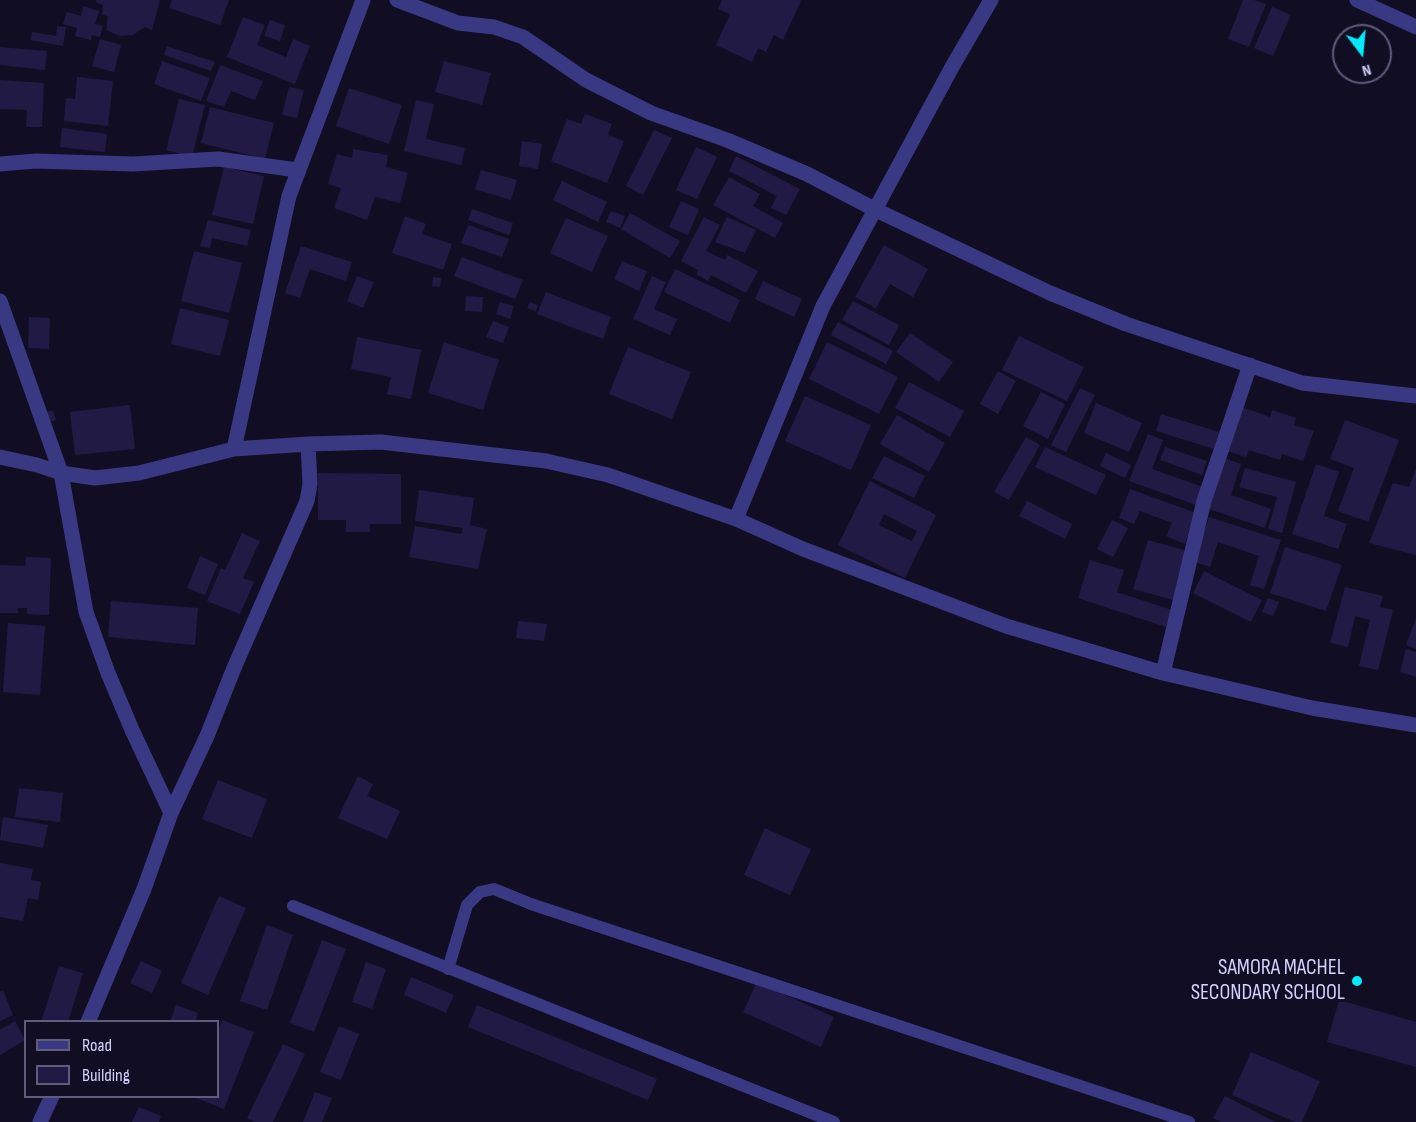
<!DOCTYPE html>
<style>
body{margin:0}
#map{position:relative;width:1416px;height:1122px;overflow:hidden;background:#110e24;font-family:"Sofia Sans Condensed",sans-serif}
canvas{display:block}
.legend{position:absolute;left:24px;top:1020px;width:195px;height:78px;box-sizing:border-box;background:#110e24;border:2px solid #5f5c7c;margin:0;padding:8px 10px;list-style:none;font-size:18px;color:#d5d1ff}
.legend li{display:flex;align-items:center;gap:12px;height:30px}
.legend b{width:30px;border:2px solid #5f5c7c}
.north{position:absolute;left:1332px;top:24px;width:60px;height:60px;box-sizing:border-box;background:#110e24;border:2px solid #5f5c7c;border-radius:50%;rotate:164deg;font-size:16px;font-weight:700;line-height:24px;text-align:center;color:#d5d1ff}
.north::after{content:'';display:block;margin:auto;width:21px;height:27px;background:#00ecfc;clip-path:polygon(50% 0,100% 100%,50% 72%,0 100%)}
</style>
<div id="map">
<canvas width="1416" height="1122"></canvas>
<ul class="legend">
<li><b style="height:8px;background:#393983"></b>Road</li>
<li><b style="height:16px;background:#211a45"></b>Building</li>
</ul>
<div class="north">N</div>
</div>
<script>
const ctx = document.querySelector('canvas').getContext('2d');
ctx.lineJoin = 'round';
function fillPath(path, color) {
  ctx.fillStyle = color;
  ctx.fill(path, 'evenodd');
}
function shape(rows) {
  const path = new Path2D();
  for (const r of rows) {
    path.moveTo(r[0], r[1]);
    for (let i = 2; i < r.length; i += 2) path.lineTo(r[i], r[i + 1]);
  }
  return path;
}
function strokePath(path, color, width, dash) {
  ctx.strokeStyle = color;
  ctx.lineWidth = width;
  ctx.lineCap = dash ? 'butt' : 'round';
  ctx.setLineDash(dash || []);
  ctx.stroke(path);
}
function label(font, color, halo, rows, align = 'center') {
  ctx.font = font + ' "Sofia Sans Condensed",sans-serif';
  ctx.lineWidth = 6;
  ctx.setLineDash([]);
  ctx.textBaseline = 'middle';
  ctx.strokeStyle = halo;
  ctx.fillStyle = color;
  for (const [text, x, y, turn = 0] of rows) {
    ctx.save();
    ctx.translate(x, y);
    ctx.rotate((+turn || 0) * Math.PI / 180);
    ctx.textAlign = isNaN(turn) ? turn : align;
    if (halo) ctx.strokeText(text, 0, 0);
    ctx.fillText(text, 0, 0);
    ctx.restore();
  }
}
const building = shape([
 [96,0,160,0,152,30,145,27,133,35,120,36,106,30,108,17,102,14,103,5,97,3],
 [172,0,229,0,220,25,169,8],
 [722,0,800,0,801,1,783,40,774,35,766,52,758,48,752,62,716,45,730,14,718,9],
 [1243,0,1254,0,1266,4,1249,47,1228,39],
 [83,6,99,11,95,24,103,26,100,37,92,35,91,40,75,36,77,28,63,24,67,12,81,16],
 [1272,7,1291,15,1273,56,1254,48],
 [243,17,265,25,257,45,286,57,293,39,310,46,295,84,227,57],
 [270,20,285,25,280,41,264,36],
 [57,26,66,27,63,46,30,40,32,32,56,36],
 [100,39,121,45,114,72,92,66],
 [167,46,215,62,211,71,164,55],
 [0,47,47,51,45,70,0,65],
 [162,61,210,78,201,101,154,84],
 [444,61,491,73,482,105,435,92],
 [220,65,263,81,255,100,231,91,224,107,206,101],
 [77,77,113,81,108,126,64,121,66,98,75,99],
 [0,80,44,83,42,127,26,127,27,110,0,109],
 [289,87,304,90,297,118,282,115],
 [349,88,402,105,389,144,336,126],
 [179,99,205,105,192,157,166,150],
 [416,100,434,104,426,139,465,148,461,165,404,151],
 [210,107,274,123,265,159,201,143],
 [585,114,612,124,608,135,624,141,607,183,551,161,567,119,581,124],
 [62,128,107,134,105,152,60,147],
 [654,130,672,138,643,195,626,186],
 [522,141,542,144,538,169,519,166],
 [696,147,717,157,697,199,676,190],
 [353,149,388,155,386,167,408,173,400,203,375,197,367,220,334,208,341,188,328,184,337,154,352,158],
 [736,156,800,189,786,215,771,208,777,196,729,171],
 [224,167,264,176,253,224,212,215],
 [481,170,517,180,511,200,475,189],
 [729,177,760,194,753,206,783,223,775,238,713,205],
 [562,181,607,202,598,222,553,200],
 [681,201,699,209,688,235,669,227],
 [472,209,513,223,509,235,468,220],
 [611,211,625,216,620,228,606,222],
 [630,213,680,241,670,258,621,229],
 [405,216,426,224,422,234,452,244,443,270,392,253],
 [704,217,720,225,706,251,725,260,727,255,758,271,746,293,711,275,708,281,696,274,698,270,681,261],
 [727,217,756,230,745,253,715,242],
 [566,218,608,236,592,272,550,253],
 [208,220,251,230,247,246,212,238,210,248,200,246],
 [468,225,509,239,502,257,461,243],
 [884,245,928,269,913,297,890,284,876,308,855,297],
 [301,246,352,262,346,281,310,269,300,298,285,293],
 [194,251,242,263,229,313,181,301],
 [462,257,523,280,515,299,454,276],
 [622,261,647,271,639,291,614,279],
 [675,269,740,300,730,323,664,292],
 [357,276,374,282,363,308,347,301],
 [652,276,666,282,654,309,677,319,670,335,633,319],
 [433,277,441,278,440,287,432,286],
 [763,281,802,299,794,317,755,299],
 [546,292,611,317,603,339,537,314],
 [466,296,483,297,482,312,465,311],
 [853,301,899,325,889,345,842,320],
 [500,302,514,306,510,319,496,314],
 [530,302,538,305,536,311,527,308],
 [180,308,229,320,220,356,171,344],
 [29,317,50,318,49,349,28,348],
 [493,321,509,327,503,343,486,337],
 [838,322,893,351,886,364,831,335],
 [910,333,953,362,939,382,896,352],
 [1019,336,1084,367,1067,401,1002,370],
 [357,337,421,350,411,399,387,394,391,377,351,369],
 [444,342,499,360,483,410,428,393],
 [827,342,898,377,879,414,809,379],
 [628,347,691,372,672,419,609,394],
 [998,371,1016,381,998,414,980,404],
 [909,382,964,411,950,437,895,408],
 [1080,388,1095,395,1066,452,1051,445],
 [1041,392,1065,404,1048,439,1023,426],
 [805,396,871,425,851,470,785,441],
 [1096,403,1142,423,1129,452,1084,433],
 [130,405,135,449,75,455,70,412],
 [1242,407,1270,417,1272,410,1296,418,1294,425,1314,431,1303,461,1282,454,1280,460,1249,450,1246,457,1227,451],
 [53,410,56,420,45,423,43,413],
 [1161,414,1219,432,1214,449,1156,431],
 [897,415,945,443,929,472,880,444],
 [1345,420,1399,440,1368,522,1338,511,1354,468,1330,459],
 [1148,434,1163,440,1152,469,1203,487,1196,505,1129,481],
 [1026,437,1040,445,1009,500,994,492],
 [1045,447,1106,475,1096,495,1035,467],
 [1165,447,1207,461,1202,475,1160,460],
 [1106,453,1131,465,1125,478,1100,466],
 [884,456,925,476,914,498,872,478],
 [1224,458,1241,464,1231,495,1271,509,1265,528,1206,508],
 [1316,464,1339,472,1324,516,1347,524,1338,549,1292,534],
 [1245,468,1296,482,1282,533,1268,529,1277,497,1239,487],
 [1416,469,1416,555,1369,543,1393,483,1409,487],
 [318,473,401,474,401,524,370,524,370,532,346,532,346,520,318,520],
 [870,481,936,515,905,578,838,545],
 [884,514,917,531,912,541,879,525],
 [1130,489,1196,513,1185,544,1166,536,1172,523,1140,511,1134,524,1119,518],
 [419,490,474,498,470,525,487,529,478,569,409,557,415,526,461,534,463,528,415,521],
 [1027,501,1072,524,1065,539,1019,516],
 [1209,517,1281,540,1264,589,1250,585,1259,556,1218,542,1210,567,1194,562],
 [1112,520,1128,528,1113,557,1097,549],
 [242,533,260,541,243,578,254,582,240,614,207,601,221,568,225,570],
 [1148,540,1187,551,1173,600,1133,589],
 [1285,547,1342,565,1326,611,1270,593],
 [200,556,218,564,205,595,187,588],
 [26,557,51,558,49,615,27,614,27,608,18,608,18,613,0,613,0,565,25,566],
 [1090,560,1124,570,1117,592,1172,610,1166,627,1078,598],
 [1204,571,1262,600,1251,622,1193,593],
 [1345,587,1383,596,1380,607,1393,610,1378,670,1359,666,1370,620,1355,616,1348,647,1330,643],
 [1268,598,1279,602,1273,616,1262,612],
 [111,601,198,608,195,645,108,637],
 [1416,618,1416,649,1406,645],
 [518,621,547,624,544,641,516,638],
 [8,623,45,626,40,695,3,692],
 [1406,649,1416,652,1416,677,1400,672],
 [358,776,373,784,367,796,400,811,387,839,338,818],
 [218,780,267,799,252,838,202,819],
 [19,788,63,793,60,822,15,817],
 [3,817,48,825,43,848,0,840],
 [765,828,811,849,790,895,744,875],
 [0,863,33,869,31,880,41,882,38,900,28,898,23,921,0,917],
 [219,896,246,908,208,995,181,983],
 [267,925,293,935,267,1010,240,1001],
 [322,940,346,949,314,1032,290,1023],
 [141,961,162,971,152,993,130,983],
 [366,962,386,969,372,1009,352,1002],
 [59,966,83,973,68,1022,41,1022],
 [411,977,454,995,446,1013,404,995],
 [757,982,834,1017,821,1047,743,1012],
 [3,990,13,1015,0,1021,0,991],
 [1339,1000,1416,1022,1416,1067,1327,1042],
 [176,1005,198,1013,195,1022,170,1022],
 [477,1005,657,1079,648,1100,468,1027],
 [222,1020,254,1032,224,1109,193,1097,218,1096,218,1032],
 [15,1021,25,1040,0,1055,0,1030],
 [339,1026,359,1034,341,1080,320,1072],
 [283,1044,305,1054,273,1122,255,1122,247,1118],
 [1251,1052,1320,1081,1302,1122,1295,1122,1232,1095],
 [315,1092,332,1098,322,1122,303,1122],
 [1225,1096,1275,1122,1221,1122,1213,1118],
 [139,1107,161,1116,159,1122,132,1122]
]);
const service = shape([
 [293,906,834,1122],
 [448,969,467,905,480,892,494,889,531,904,1189,1122]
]);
const minor = shape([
 [397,0,458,23,494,27,523,37,586,80,651,113,727,140,807,174,876,210,1050,293,1126,324,1302,383,1416,396],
 [1357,0,1416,27],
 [0,164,36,161,133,164,218,159,297,170],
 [0,301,61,473,86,612,108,673,132,730,171,813],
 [234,449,289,196,363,0],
 [0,457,37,465,61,473,95,478,139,473,234,449,308,444,381,442,546,461,608,475,736,519,803,549,1006,626,1163,673,1312,708,1416,725],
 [736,519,823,306,952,67,991,0],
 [1163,673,1204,501,1250,365],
 [88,1022,144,889,171,813,207,736,234,668,307,501,310,484,308,444],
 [40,1122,52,1096]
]);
const markers = [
 [1357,981,6,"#00ecfc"]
];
const poiNames = [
 ["SAMORA MACHEL",1345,968],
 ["SECONDARY SCHOOL",1345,993]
];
fillPath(building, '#211a45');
strokePath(service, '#393983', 12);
strokePath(minor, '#393983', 15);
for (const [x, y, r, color] of markers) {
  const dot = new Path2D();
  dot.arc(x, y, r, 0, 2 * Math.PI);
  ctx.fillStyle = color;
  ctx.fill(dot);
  strokePath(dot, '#110e24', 2);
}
label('22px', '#d5d1ff', '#110e24', poiNames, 'right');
</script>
